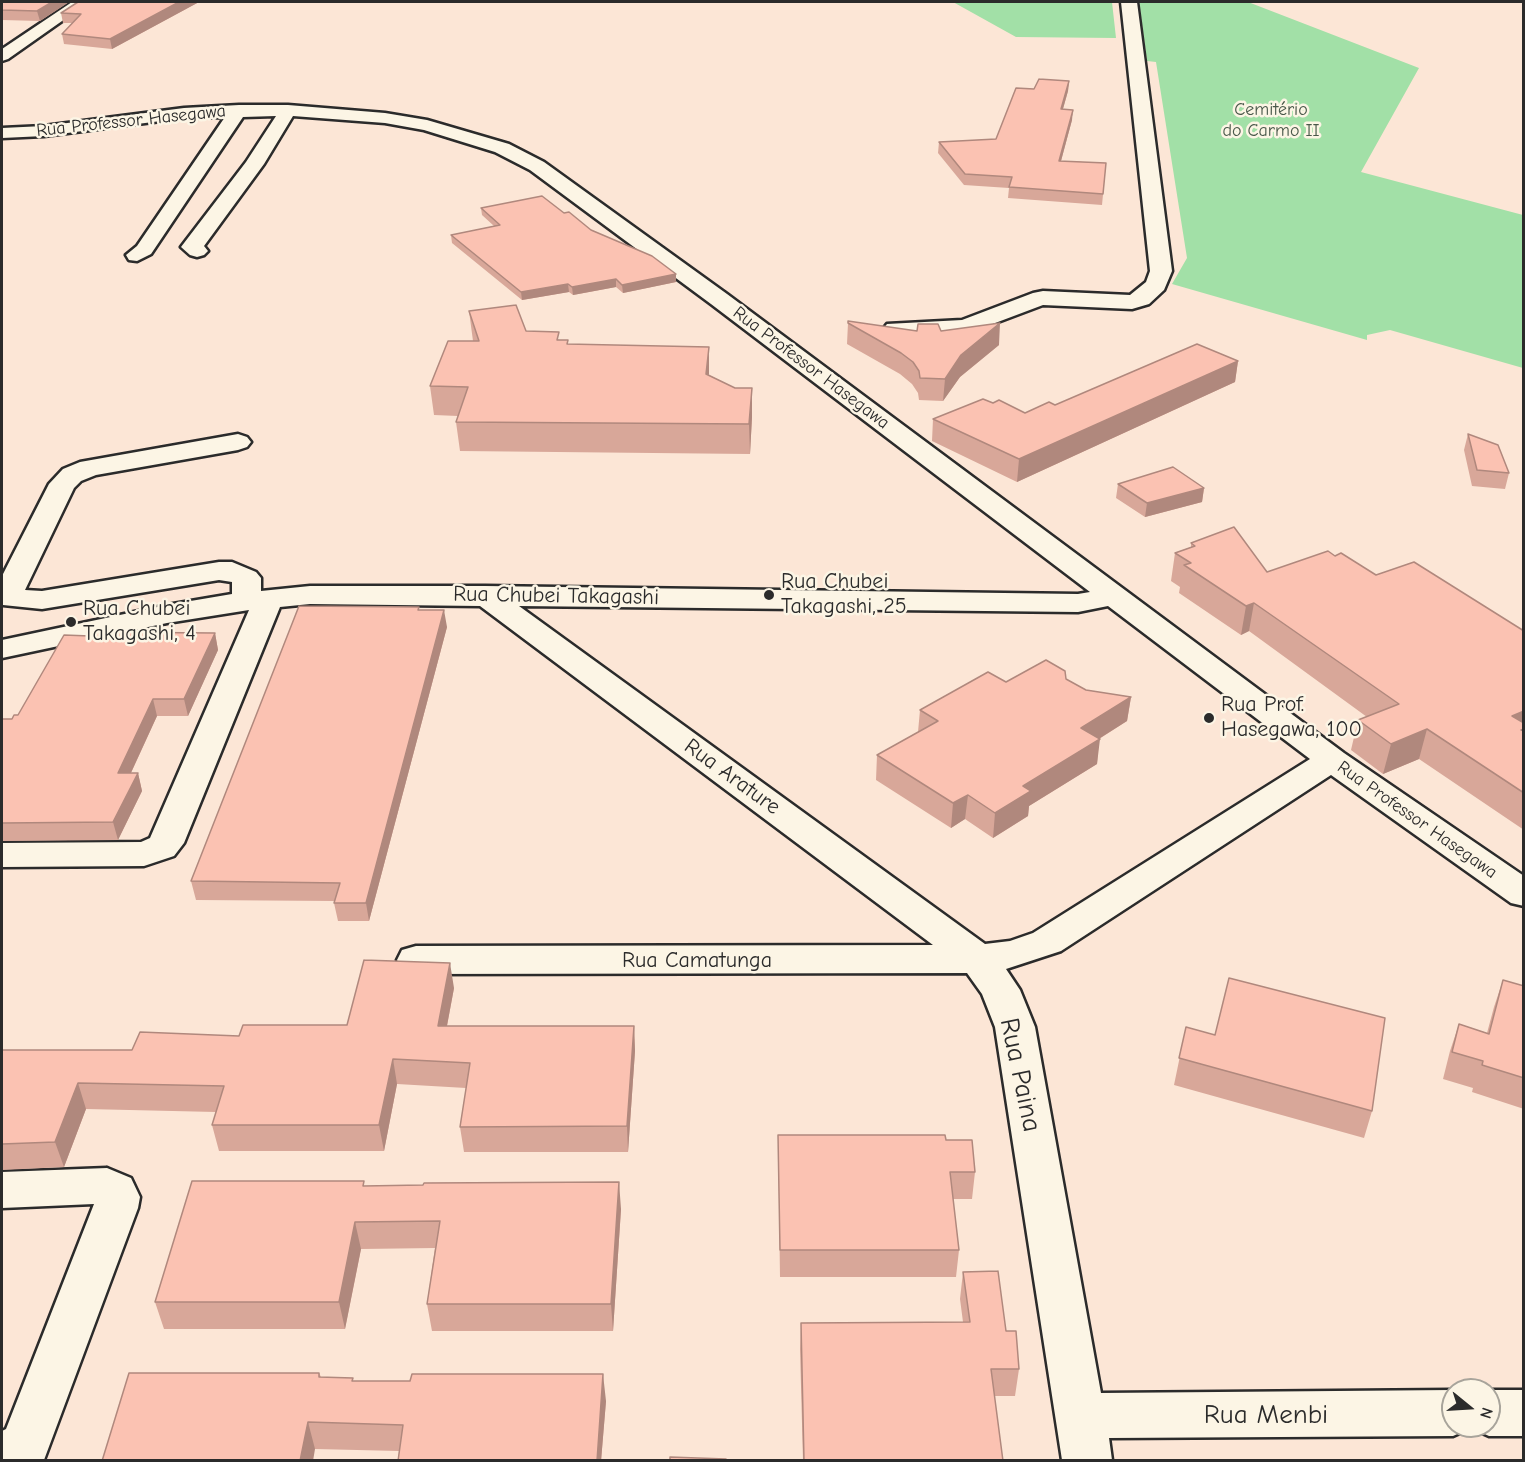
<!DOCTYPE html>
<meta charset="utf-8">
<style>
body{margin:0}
#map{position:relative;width:1525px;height:1462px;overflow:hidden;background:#fce6d6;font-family:"Comic Neue",sans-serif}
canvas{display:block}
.frame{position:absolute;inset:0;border:3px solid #2b2b2b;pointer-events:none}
.north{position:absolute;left:1441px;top:1378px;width:60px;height:60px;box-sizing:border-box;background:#fcf5e5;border:2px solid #a8a49b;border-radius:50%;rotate:108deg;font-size:16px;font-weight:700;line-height:24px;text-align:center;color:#2b2b2b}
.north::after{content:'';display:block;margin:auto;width:21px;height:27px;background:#2b2b2b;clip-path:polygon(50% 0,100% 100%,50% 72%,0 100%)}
</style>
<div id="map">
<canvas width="1525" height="1462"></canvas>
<div class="frame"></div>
<div class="north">N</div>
</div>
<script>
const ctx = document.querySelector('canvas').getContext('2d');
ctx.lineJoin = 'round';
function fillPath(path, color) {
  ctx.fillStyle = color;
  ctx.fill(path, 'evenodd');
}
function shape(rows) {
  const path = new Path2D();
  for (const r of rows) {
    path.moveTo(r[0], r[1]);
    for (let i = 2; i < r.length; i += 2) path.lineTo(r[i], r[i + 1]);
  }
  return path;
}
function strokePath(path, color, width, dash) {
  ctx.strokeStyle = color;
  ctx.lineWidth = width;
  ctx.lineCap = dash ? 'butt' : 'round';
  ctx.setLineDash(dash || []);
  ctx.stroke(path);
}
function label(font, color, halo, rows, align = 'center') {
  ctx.font = font + ' "Comic Neue",sans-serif';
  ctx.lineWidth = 5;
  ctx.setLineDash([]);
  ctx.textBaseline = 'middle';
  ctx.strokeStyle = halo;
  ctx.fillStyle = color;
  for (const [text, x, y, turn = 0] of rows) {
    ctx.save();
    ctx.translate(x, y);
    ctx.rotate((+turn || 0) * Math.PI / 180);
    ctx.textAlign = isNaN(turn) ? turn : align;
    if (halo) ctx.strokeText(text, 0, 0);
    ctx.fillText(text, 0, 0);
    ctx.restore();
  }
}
const green = shape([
 [953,2,1112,2,1116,38,1016,37],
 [1139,2,1248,2,1419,68,1361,172,1523,215,1523,368,1390,330,1367,335,1367,340,1172,284,1187,258,1156,62,1147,61]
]);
const minor = shape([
 [72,2,89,2,8,59,2,61,2,49,72,2],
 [1121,2,1137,2,1172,271,1164,290,1149,304,1132,309,1043,305,966,334,925,338,887,334,883,329,887,324,962,320,1033,293,1043,291,1130,295,1146,282,1150,271,1121,2],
 [239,105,288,105,385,113,427,120,509,144,544,162,727,294,1344,753,1524,876,1524,906,1511,903,1331,775,1061,951,1006,969,1020,990,1035,1027,1101,1393,1453,1390,1453,1426,1489,1426,1489,1390,1524,1390,1524,1436,1489,1436,1471,1428,1453,1436,1109,1438,1112,1460,1062,1460,995,1027,982,994,967,973,416,974,402,970,397,960,402,950,416,946,933,945,480,606,310,604,280,607,184,843,174,856,144,866,2,867,2,843,141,842,150,838,249,610,167,623,2,658,2,640,167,605,232,594,232,582,219,580,42,609,3,605,2,603,2,576,49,484,63,469,80,462,238,434,247,437,251,442,247,447,238,450,96,475,81,481,74,488,25,590,42,591,219,562,232,562,256,572,261,578,261,591,310,586,485,586,1078,594,1090,592,711,304,530,170,495,152,424,130,385,123,293,116,264,164,204,246,208,251,204,255,197,257,190,255,181,247,246,162,276,116,243,117,151,254,137,261,129,260,126,255,137,246,225,117,184,118,44,136,2,138,2,128,44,126,184,108,239,105],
 [519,606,1078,612,1108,606,1310,759,1033,933,1010,941,985,944,519,606],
 [107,1168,131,1178,140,1197,138,1208,44,1460,2,1460,2,1431,6,1429,94,1204,2,1208,2,1172,107,1168]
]);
const wall = shape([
 [2,2,69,2,40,21,2,20],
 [78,2,199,2,112,49,64,44,62,34,72,23,63,23,61,13],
 [1069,81,1068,91,1063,109,1072,120,1061,161,1106,163,1102,205,1008,198,1009,188,964,185,938,153,939,142,996,139,1034,89],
 [481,208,564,213,591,230,676,274,676,282,623,293,616,287,573,295,569,292,522,300,452,243,451,235,494,226,482,215],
 [469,311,526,331,560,340,568,340,568,344,709,375,735,388,752,388,752,417,750,454,460,451,456,422,458,416,434,415,430,386,473,341],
 [848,323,917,331,941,331,999,345,960,377,943,401,919,400,918,393,912,384,900,374,847,344],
 [1238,361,1235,382,1017,482,932,441,933,419,993,403,1025,413,1055,405],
 [1468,434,1509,473,1505,489,1472,486,1464,450],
 [1118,484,1204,488,1202,502,1145,517,1116,498],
 [1191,543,1267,572,1335,556,1376,575,1524,631,1524,830,1419,759,1383,774,1351,750,1358,720,1367,717,1249,631,1241,635,1179,593,1180,587,1171,581,1175,553,1191,547],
 [419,610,447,627,369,921,338,921,334,903,335,901,196,900,191,881],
 [215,633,218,650,188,716,157,716,131,773,138,773,142,791,118,840,2,841,2,719,12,719,18,715,90,636],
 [1066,679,1086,690,1131,697,1127,721,1099,739,1097,764,1029,806,1028,816,993,838,965,819,951,828,876,780,877,755,918,732,920,710,1006,682],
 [1503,980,1524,986,1524,1109,1472,1092,1473,1088,1443,1079,1450,1051,1459,1024,1487,1033,1494,1007],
 [454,988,447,1026,634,1026,635,1051,628,1152,464,1152,460,1127,466,1088,397,1084,384,1151,219,1151,212,1125,216,1112,86,1109,64,1167,2,1170,2,1172,2,1050,132,1050,239,1036,347,1025],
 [1186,1027,1372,1111,1364,1138,1174,1085],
 [778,1135,975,1172,972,1199,953,1199,959,1250,956,1277,780,1277],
 [365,1186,621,1209,613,1331,432,1331,427,1304,435,1248,361,1249,345,1329,164,1329,155,1302],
 [963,1272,1006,1331,1019,1369,1015,1396,994,1396,1003,1461,803,1461,800,1349,801,1323,963,1322,960,1299],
 [319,1373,321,1377,353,1381,606,1401,601,1461,398,1461,399,1451,315,1449,102,1461]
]);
const shadedWall = shape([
 [52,2,69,2,40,21,37,11],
 [179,2,199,2,112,49,110,39],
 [1069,81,1068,91,1060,119,1061,109],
 [1073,110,1072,120,1058,172,1059,161],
 [676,274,676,282,623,293,622,285],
 [616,279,616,287,573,295,572,287],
 [568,284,569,292,522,300,521,292],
 [1000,323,999,345,960,377,943,401,945,379,961,355],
 [709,347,709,375,706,374],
 [1238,361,1235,382,1017,482,1019,459],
 [752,388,752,417,750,454,749,424],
 [1204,488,1202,502,1145,517,1147,503],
 [1254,603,1249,631,1241,635,1246,606],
 [444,610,447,627,369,921,366,903],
 [215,633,218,650,188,716,184,699],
 [1131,697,1127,721,1078,752,1081,728],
 [153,699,157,716,123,790,118,773],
 [1524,711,1524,743,1512,716],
 [1427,729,1419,759,1383,774,1391,744],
 [1100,739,1097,764,1029,806,1028,816,993,838,995,813,1023,786],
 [138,773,142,791,118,840,113,822],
 [968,795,965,819,951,828,953,803],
 [450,963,454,988,442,1052,438,1026],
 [634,1026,635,1051,628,1152,627,1126],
 [393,1059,397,1084,384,1151,379,1125],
 [78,1083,86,1109,64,1167,55,1142],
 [619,1182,621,1209,613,1331,611,1304],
 [355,1222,361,1249,345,1329,339,1302],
 [603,1374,606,1401,601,1461,597,1461],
 [308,1422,315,1449,313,1461,300,1461]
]);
const building = shape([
 [2,2,52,2,37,11,2,10,2,2],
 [78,2,179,2,110,39,62,34,81,14,61,13,78,2],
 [1039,79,1069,81,1061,109,1073,110,1059,161,1106,163,1103,194,1009,187,1012,177,965,174,939,142,996,139,1016,88,1034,89,1039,79],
 [542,196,564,213,569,212,591,230,652,256,676,274,622,285,616,279,572,287,568,284,521,292,451,235,500,225,481,208,542,196],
 [516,305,526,331,559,332,557,340,568,340,567,344,709,347,706,374,735,388,752,388,749,424,456,422,468,387,430,386,448,341,479,341,469,311,516,305],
 [848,321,917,331,918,324,938,324,941,331,1000,323,961,355,945,379,920,378,919,371,913,362,901,353,848,323,848,321],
 [1197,344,1238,361,1019,459,933,419,983,399,993,403,999,400,1025,413,1049,402,1055,405,1197,344],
 [1468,434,1498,445,1509,473,1477,470,1468,434],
 [1173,467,1204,488,1147,503,1118,484,1173,467],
 [1234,527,1267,572,1328,551,1335,556,1341,553,1376,575,1414,562,1524,631,1524,711,1512,716,1524,723,1524,729,1521,730,1524,731,1524,793,1427,729,1391,744,1358,720,1399,704,1254,603,1246,606,1184,565,1191,563,1175,553,1195,546,1191,543,1234,527],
 [299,606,419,607,418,610,444,610,366,903,334,903,340,883,191,881,299,606],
 [92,632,215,633,184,699,153,699,118,773,138,773,113,822,2,823,2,719,12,719,14,715,18,715,64,635,90,636,92,632],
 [1046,660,1065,671,1066,679,1086,690,1131,697,1081,728,1100,739,1023,786,1031,791,995,813,968,795,953,803,877,755,938,721,920,710,988,672,1006,682,1046,660],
 [364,960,450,963,438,1026,634,1026,627,1126,460,1127,470,1063,393,1059,379,1125,212,1125,224,1086,78,1083,55,1142,2,1144,2,1050,132,1050,140,1032,239,1036,243,1025,347,1025,364,960],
 [1229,978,1385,1018,1372,1111,1179,1058,1186,1027,1215,1035,1229,978],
 [1503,980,1524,986,1524,1078,1482,1065,1483,1061,1452,1052,1459,1024,1489,1034,1503,980],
 [778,1135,945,1135,946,1140,972,1140,975,1172,950,1172,959,1250,780,1250,778,1135],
 [192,1181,364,1181,363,1186,423,1185,424,1183,619,1182,611,1304,427,1304,440,1221,355,1222,339,1302,155,1302,192,1181],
 [998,1271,1006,1331,1016,1331,1019,1369,991,1369,1003,1461,804,1461,801,1323,970,1322,963,1272,998,1271],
 [129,1373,319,1373,319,1377,353,1378,352,1381,410,1381,412,1374,603,1374,597,1461,398,1461,403,1425,308,1422,300,1461,102,1461,129,1373],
 [670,1457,726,1459,726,1461,670,1461,670,1457]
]);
const markers = [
 [769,595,6,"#2b2b2b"],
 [71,622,6,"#2b2b2b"],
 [1209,718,6,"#2b2b2b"]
];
const farParknames = [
 ["Cemitério",1271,110],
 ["do Carmo II",1271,131]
];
const farStreetnames = [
 ["Rua Professor Hasegawa",131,121,-6],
 ["Rua Professor Hasegawa",811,368,37],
 ["Rua Professor Hasegawa",1417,820,35]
];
const poiNames = [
 ["Rua Chubei",781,582],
 ["Takagashi, 25",781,607],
 ["Rua Chubei",83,609],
 ["Takagashi, 4",83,634],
 ["Rua Prof.",1221,705],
 ["Hasegawa, 100",1221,730]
];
const streetNames = [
 ["Rua Chubei Takagashi",556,596,1],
 ["Rua Arature",732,777,36],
 ["Rua Camatunga",697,961]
];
const nearStreetnames = [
 ["Rua Paina",1020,1075,78],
 ["Rua Menbi",1266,1415]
];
fillPath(green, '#a2e0a7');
strokePath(minor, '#2b2b2b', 5);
fillPath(minor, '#fcf5e5');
fillPath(wall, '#d8a799');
fillPath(shadedWall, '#b0887d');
fillPath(building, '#fbc2b2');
strokePath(building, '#b0887d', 1.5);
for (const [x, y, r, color] of markers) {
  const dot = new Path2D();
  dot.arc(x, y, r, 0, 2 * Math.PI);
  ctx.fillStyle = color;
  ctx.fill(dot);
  strokePath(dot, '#fcf5e5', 2);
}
label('18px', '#49584a', '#fcf5e5', farParknames);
label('18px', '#2b2b2b', '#fcf5e5', farStreetnames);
label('22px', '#2b2b2b', '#fcf5e5', poiNames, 'left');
label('22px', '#2b2b2b', '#fcf5e5', streetNames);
label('27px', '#2b2b2b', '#fcf5e5', nearStreetnames);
</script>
